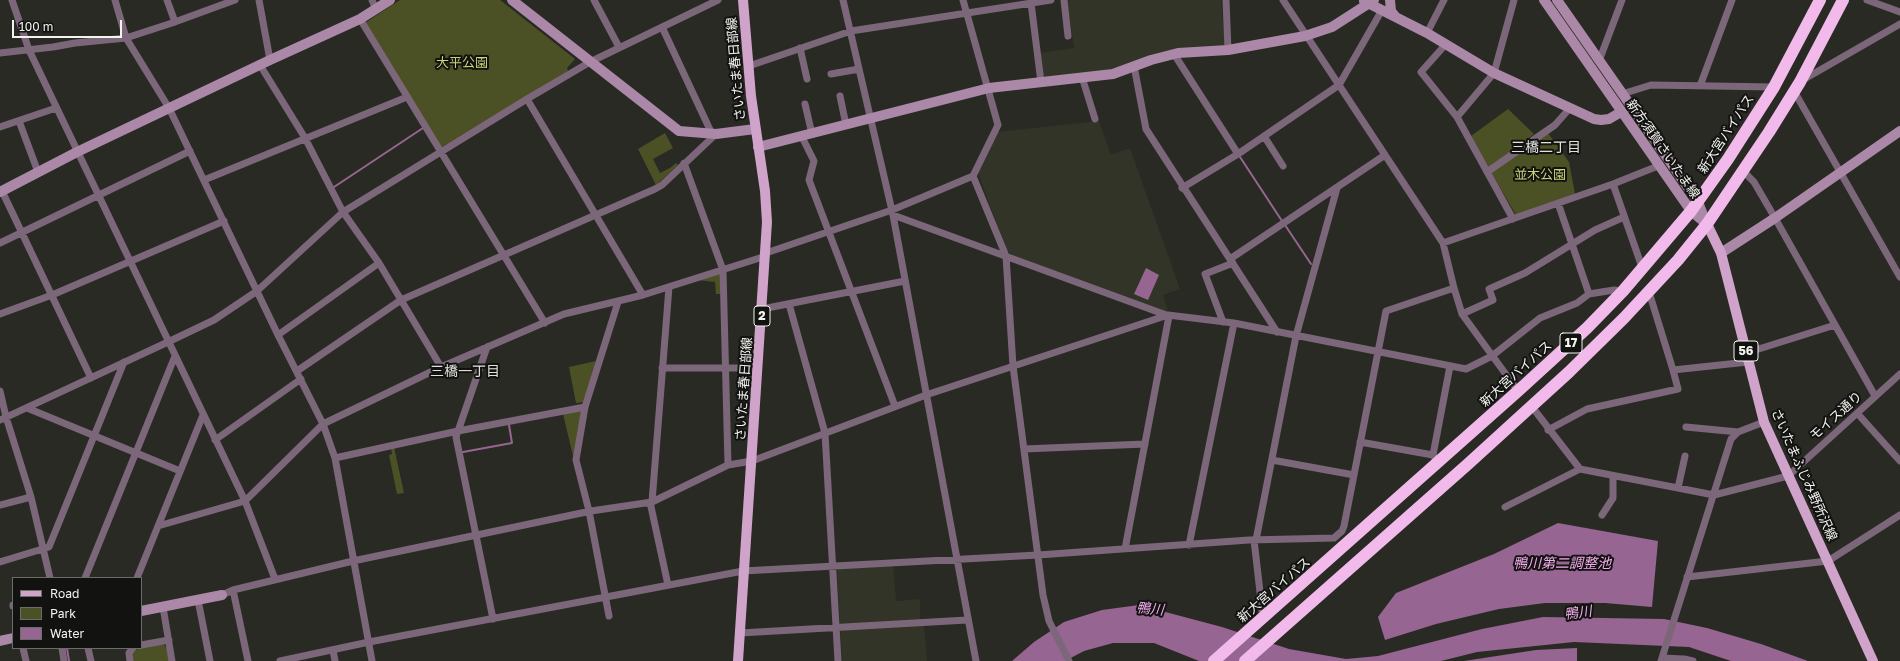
<!DOCTYPE html>
<meta charset="utf-8">
<style>
body{margin:0}
#map{position:relative;width:1900px;height:661px;overflow:hidden;background:#292a24;font-family:"Golos Text",sans-serif}
canvas{display:block}
.legend{position:absolute;left:12px;top:577px;width:130px;height:72px;box-sizing:border-box;background:#121210;border:1px solid #6c6c6a;margin:0;padding:5px 7px;list-style:none;font-size:12px;color:#f3f4f0}
.legend li{display:flex;align-items:center;gap:8px;height:20px}
.legend b{width:20px;border:1px solid #6c6c6a}
.scale{position:absolute;left:12px;top:20px;width:110px;height:18px;box-sizing:border-box;border:2px solid #f3f4f0;border-top:0;padding-left:5px;font-size:12px;line-height:14px;white-space:nowrap;color:#f3f4f0;-webkit-text-stroke:3px #121210;paint-order:stroke}
</style>
<div id="map">
<canvas width="1900" height="661"></canvas>
<ul class="legend">
<li><b style="height:5px;background:#d0a3cb"></b>Road</li>
<li><b style="height:11px;background:#4c5125"></b>Park</li>
<li><b style="height:11px;background:#966592"></b>Water</li>
</ul>
<div class="scale">100 m</div>
</div>
<script>
const ctx = document.querySelector('canvas').getContext('2d');
ctx.lineJoin = 'round';
function fillPath(path, color) {
  ctx.fillStyle = color;
  ctx.fill(path, 'evenodd');
}
function shape(rows) {
  const path = new Path2D();
  for (const r of rows) {
    path.moveTo(r[0], r[1]);
    for (let i = 2; i < r.length; i += 2) path.lineTo(r[i], r[i + 1]);
  }
  return path;
}
function strokePath(path, color, width, dash) {
  ctx.strokeStyle = color;
  ctx.lineWidth = width;
  ctx.lineCap = dash ? 'butt' : 'round';
  ctx.setLineDash(dash || []);
  ctx.stroke(path);
}
function label(font, color, halo, rows, align = 'center') {
  ctx.font = font + ' "Golos Text","Noto Sans JP",sans-serif';
  ctx.lineWidth = 4;
  ctx.setLineDash([]);
  ctx.textBaseline = 'middle';
  ctx.strokeStyle = halo;
  ctx.fillStyle = color;
  for (const [text, x, y, turn = 0] of rows) {
    ctx.save();
    ctx.translate(x, y);
    ctx.rotate((+turn || 0) * Math.PI / 180);
    ctx.textAlign = isNaN(turn) ? turn : align;
    if (halo) ctx.strokeText(text, 0, 0);
    ctx.fillText(text, 0, 0);
    ctx.restore();
  }
}
const built = shape([
 [1071,0,1221,0,1225,45,1223,47,1116,70,1047,78,1043,75,1040,53,1074,48,1067,1],
 [1099,121,1111,155,1130,148,1180,289,1163,295,1169,314,1012,256,1006,249,978,173,997,132],
 [893,566,896,601,920,599,920,625,924,626,927,661,842,661,837,569]
]);
const green = shape([
 [400,0,500,0,575,59,567,68,568,71,440,148,365,23],
 [1508,109,1534,134,1489,169,1471,136],
 [665,133,673,148,653,159,660,173,670,168,676,163,678,165,656,185,638,149],
 [1548,133,1569,162,1575,194,1516,215,1491,172],
 [721,273,722,294,716,294,715,282,697,280],
 [596,361,584,402,576,403,569,367],
 [582,410,574,460,563,414],
 [394,447,404,493,397,494,389,455,392,454,391,448],
 [163,644,169,650,171,661,131,661,131,656,138,648]
]);
const water = shape([
 [1146,268,1159,275,1148,300,1134,294],
 [1558,523,1658,541,1652,607,1605,603,1545,603,1499,609,1436,624,1385,640,1378,617,1396,593,1494,554],
 [1139,605,1222,627,1289,649,1346,659,1378,656,1482,629,1543,617,1664,619,1707,628,1761,644,1808,661,1731,661,1689,647,1574,642,1477,652,1441,661,1199,661,1154,643,1113,643,1084,651,1065,661,1012,661,1034,642,1064,622,1102,610],
 [1577,648,1577,661,1464,661,1536,650]
]);
const stream = shape([
 [1240,157,1282,221],
 [334,187,423,128],
 [1285,225,1311,264],
 [463,452,512,443,509,425],
 [67,648,69,661]
]);
const street = shape([
 [12,0,29,50,245,501,275,579],
 [115,0,126,38,169,108,278,335,323,424,335,458,372,661],
 [167,0,175,22],
 [259,0,270,60],
 [372,0,376,10],
 [594,0,619,47],
 [843,0,893,215,976,661],
 [963,0,998,125,973,176,1006,256,1013,366,1043,595,1049,621,1069,661],
 [1064,0,1068,36],
 [1226,0,1228,50],
 [1283,0,1443,243,1454,288,1462,314,1518,391],
 [1867,0,1900,12],
 [1031,3,1041,82],
 [360,19,545,323],
 [662,27,712,134],
 [1427,33,1444,0],
 [1446,44,1421,72,1457,117,1513,219],
 [800,48,807,79],
 [0,53,53,47,75,43,126,38,172,23,235,0],
 [1174,54,1238,154],
 [1599,61,1622,0],
 [260,65,305,138,343,212,379,263,441,367],
 [749,66,851,31,1051,0],
 [1134,66,1146,129,1277,332],
 [831,74,859,69],
 [1082,77,1095,119],
 [1801,81,1900,24],
 [1700,86,1732,0],
 [1794,91,1900,277],
 [1622,94,1651,85,1774,87],
 [840,96,846,125],
 [527,99,643,295],
 [805,104,812,134],
 [1457,117,1494,73,1514,0],
 [19,121,38,172],
 [0,127,56,108],
 [1264,136,1283,166],
 [802,137,814,161,809,180,895,406],
 [684,163,723,270,728,465],
 [1743,171,1754,182,1775,218,1875,396],
 [1487,172,1555,125,1570,108],
 [204,180,407,97],
 [1613,184,1643,270],
 [1182,188,1238,154,1339,85,1382,10],
 [2,191,91,378],
 [1558,203,1589,294],
 [893,215,1169,316,1125,549],
 [0,243,190,151],
 [1443,243,1613,184,1658,166],
 [766,253,892,210,973,176],
 [1230,259,1385,155],
 [1649,292,1673,370],
 [789,304,825,433,838,661],
 [762,309,905,281],
 [0,314,52,295,224,221],
 [1462,314,1493,300,1489,289,1525,273,1595,230,1624,217],
 [1223,322,1205,274,1233,263],
 [278,335,379,263],
 [487,347,456,437,493,619],
 [1746,353,1835,325],
 [662,368,739,368,759,359],
 [297,371,401,300,655,189,662,185,716,134],
 [0,391,6,417,31,497,50,578],
 [27,408,180,471],
 [1536,412,1580,469],
 [1857,413,1900,461],
 [0,420,168,342,214,320,257,291,343,212,527,99,590,62,718,0],
 [1686,427,1738,432],
 [1548,430,1587,409,1678,389,1673,370,1748,362],
 [215,440,301,379],
 [1360,442,1433,455],
 [1024,449,1145,444],
 [335,458,458,431,585,407],
 [1272,460,1354,475],
 [1438,463,1433,455,1450,366],
 [1678,488,1685,456],
 [650,502,668,585],
 [652,502,669,287],
 [0,505,31,497],
 [1505,507,1580,469,1714,495,1788,476,1900,374],
 [1602,515,1613,498,1613,476],
 [158,526,245,501,323,424,441,367,564,314,643,295,766,256],
 [1254,540,1263,618],
 [1256,540,1296,336,1337,188],
 [1189,545,1234,323],
 [0,562,49,547,124,362],
 [1687,577,1828,561,1900,515],
 [85,578,175,356],
 [137,578,203,415],
 [233,590,248,661],
 [222,595,233,590,353,561,591,511,652,502,728,465,752,461,926,395,1168,315,1234,323,1466,369,1492,356,1540,318,1577,303,1589,294,1614,290,1623,291],
 [198,600,210,661],
 [13,605,13,606],
 [163,607,172,661],
 [609,616,589,511,576,460,585,407,618,302],
 [740,633,967,620],
 [141,645,169,640],
 [23,648,26,661],
 [62,648,64,661],
 [88,648,91,661],
 [333,650,335,661],
 [1662,658,1684,659,1693,661],
 [130,661,129,653,133,648],
 [280,661,369,642,743,571,1038,555,1249,540,1334,538,1342,531,1344,526,1386,311,1454,288],
 [1661,661,1731,439,1738,432,1764,422]
]);
const secondary = shape([
 [512,0,679,131,716,134,755,129],
 [1390,0,1391,11,1395,16],
 [1544,0,1691,211,1707,224],
 [1557,0,1698,202,1706,222],
 [1364,1,1427,33,1494,73,1594,119,1601,120,1609,119,1621,112],
 [758,147,989,88,1113,74,1151,60,1178,53,1228,50,1305,36,1332,27,1374,0],
 [0,192,77,152,270,60,360,19,390,0],
 [1721,253,1775,218,1900,131],
 [141,611,222,595],
 [0,641,13,638]
]);
const primary = shape([
 [1707,224,1721,253,1764,422,1873,661],
 [738,661,767,222,765,191,751,96,743,0]
]);
const highway = shape([
 [1214,661,1518,391,1587,328,1623,291,1691,211,1728,159,1774,87,1820,0],
 [1245,661,1468,464,1569,372,1624,318,1678,260,1707,224,1769,132,1800,82,1843,0]
]);
const shields = [
 [762,316,16],
 [1571,343,22],
 [1746,351,24]
];
const shieldNames = [
 ["2",762,316],
 ["17",1571,343],
 ["56",1746,351]
];
const parkNames = [
 ["大平公園",462,63],
 ["並木公園",1540,175]
];
const streetNames = [
 ["さいたま春日部線",736,69,-95],
 ["新大宮バイパス",1726,134,-57],
 ["新方須賀さいたま線",1663,149,55],
 ["新大宮バイパス",1516,374,-42],
 ["さいたま春日部線",744,389,-86],
 ["モイス通り",1836,416,-42],
 ["さいたまふじみ野所沢線",1804,475,66],
 ["新大宮バイパス",1274,590,-41]
];
const neighbourhoodNames = [
 ["三橋二丁目",1546,148],
 ["三橋一丁目",465,372]
];
const waterNames = [
 ["鴨川第二調整池",1562,564],
 ["鴨川",1150,609,5],
 ["鴨川",1578,613,-8]
];
fillPath(built, '#323428');
fillPath(green, '#4c5125');
fillPath(water, '#966592');
strokePath(stream, '#966592', 2);
strokePath(street, '#7c667a', 7);
strokePath(secondary, '#ab88a8', 10);
strokePath(primary, '#d0a3cb', 10);
strokePath(highway, '#f1baeb', 12);
for (const [x, y, w] of shields) {
  const box = new Path2D();
  box.roundRect(x - w / 2, y - 10, w, 20, 3);
  ctx.fillStyle = '#121210';
  ctx.fill(box);
  strokePath(box, '#f3f4f0', 1);
}
label('bold 12px', '#f3f4f0', null, shieldNames);
label('13px', '#c8d476', '#121210', parkNames);
label('13px', '#f3f4f0', '#121210', streetNames);
label('14px', '#dfe1d9', '#121210', neighbourhoodNames);
label('italic 14px', '#f2aaeb', '#121210', waterNames);
</script>
